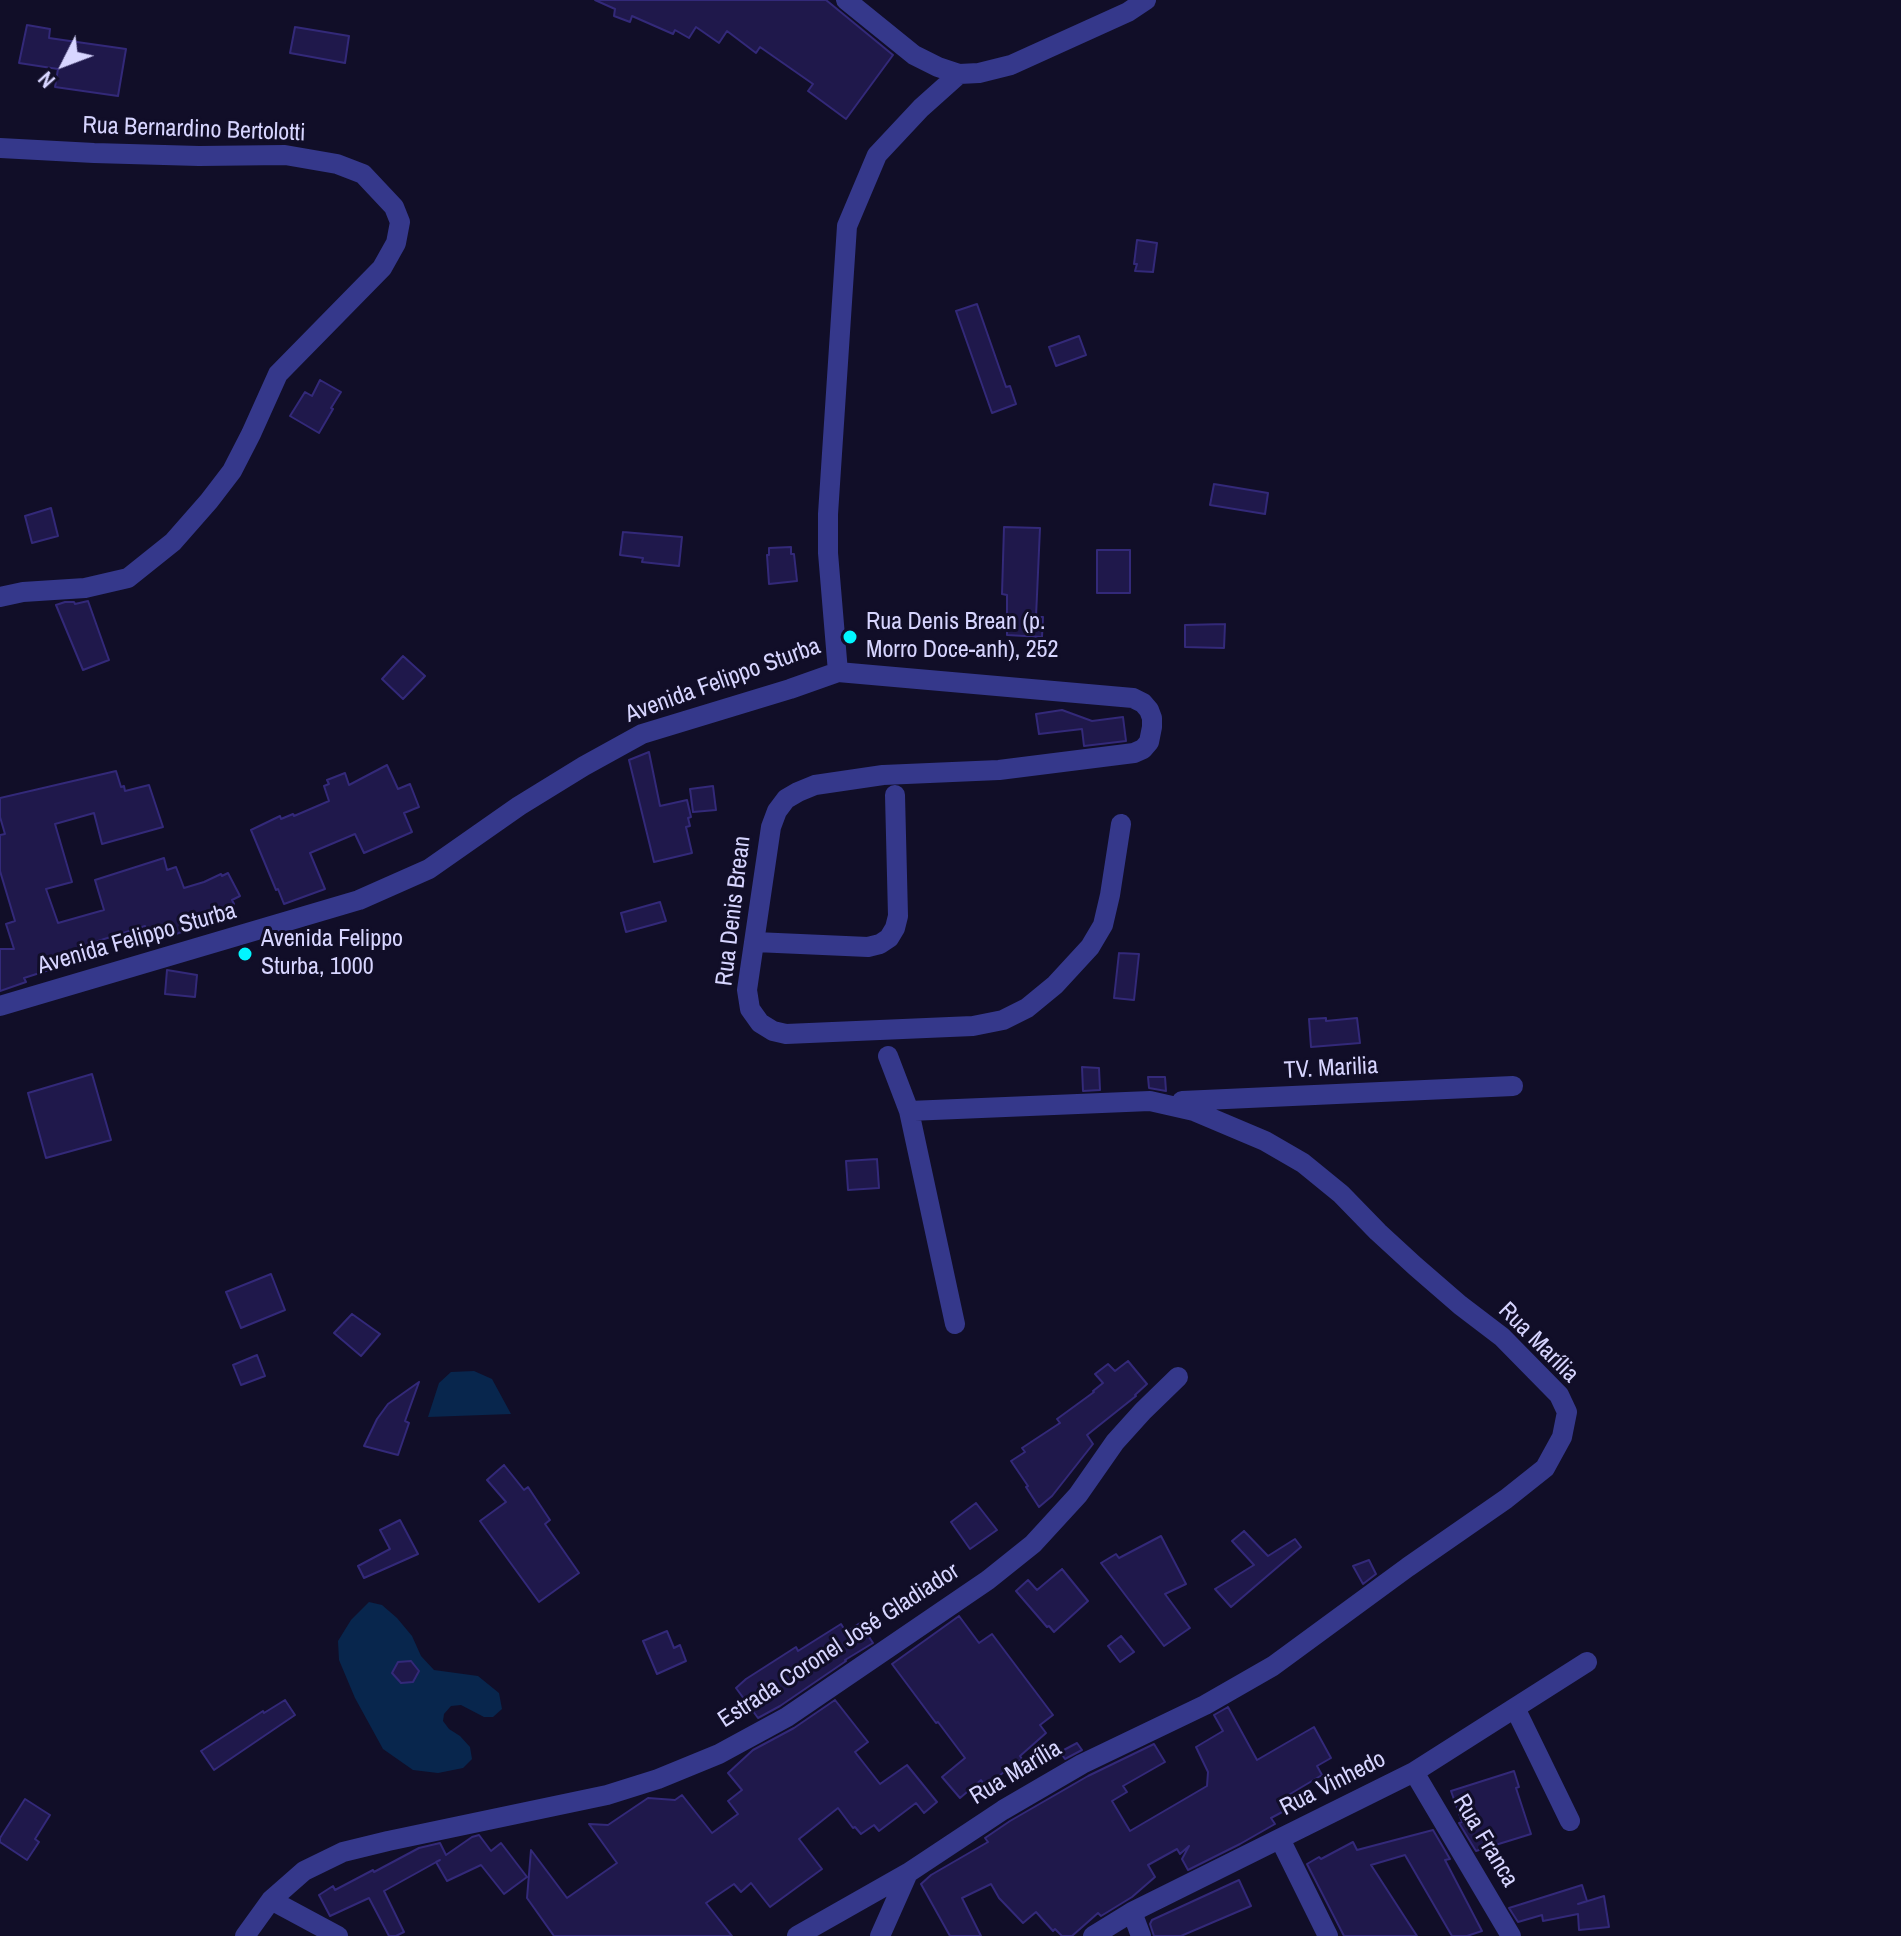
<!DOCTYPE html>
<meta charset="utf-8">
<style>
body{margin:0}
#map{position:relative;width:1901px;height:1936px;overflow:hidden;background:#110e28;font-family:"Archivo Narrow",sans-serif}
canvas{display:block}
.north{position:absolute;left:24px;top:24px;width:80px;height:80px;-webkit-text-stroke:6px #110e28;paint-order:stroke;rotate:228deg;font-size:22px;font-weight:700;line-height:32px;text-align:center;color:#d7d5ff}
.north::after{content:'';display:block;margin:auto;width:28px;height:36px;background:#d7d5ff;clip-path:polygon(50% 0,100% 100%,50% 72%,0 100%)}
</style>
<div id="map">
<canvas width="1901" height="1936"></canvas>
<div class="north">N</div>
</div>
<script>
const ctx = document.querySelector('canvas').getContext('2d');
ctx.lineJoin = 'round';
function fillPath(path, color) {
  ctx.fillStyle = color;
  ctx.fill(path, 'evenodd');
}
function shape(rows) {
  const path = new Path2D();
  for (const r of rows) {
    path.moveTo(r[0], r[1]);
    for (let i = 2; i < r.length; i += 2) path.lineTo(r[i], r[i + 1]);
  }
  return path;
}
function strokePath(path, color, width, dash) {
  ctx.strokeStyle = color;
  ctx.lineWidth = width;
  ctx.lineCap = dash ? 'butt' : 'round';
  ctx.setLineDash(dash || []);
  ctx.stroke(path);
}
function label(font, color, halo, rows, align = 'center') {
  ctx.font = font + ' "Archivo Narrow",sans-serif';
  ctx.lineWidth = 6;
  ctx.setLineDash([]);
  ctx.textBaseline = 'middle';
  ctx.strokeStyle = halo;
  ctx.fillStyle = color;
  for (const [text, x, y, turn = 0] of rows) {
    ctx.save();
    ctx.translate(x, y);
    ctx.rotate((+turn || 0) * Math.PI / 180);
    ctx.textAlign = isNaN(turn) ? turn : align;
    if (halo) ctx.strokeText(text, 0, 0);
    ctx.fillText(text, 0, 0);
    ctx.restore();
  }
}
const water = shape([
 [474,1371,492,1379,511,1414,428,1417,439,1383,451,1372],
 [369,1602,382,1605,397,1618,412,1636,421,1656,434,1670,478,1676,499,1693,502,1709,493,1717,484,1717,461,1705,451,1706,444,1714,443,1721,449,1729,460,1736,470,1747,472,1759,463,1768,438,1773,413,1770,383,1749,355,1698,339,1660,338,1641,351,1620]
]);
const building = shape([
 [595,0,826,0,893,55,846,119,808,91,813,84,760,47,756,53,727,31,719,43,696,27,689,38,675,30,673,34,632,16,630,22,614,16,615,9,595,0],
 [27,25,50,29,49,38,126,49,118,96,55,87,58,69,19,63,27,25],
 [295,27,349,36,345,63,290,53,295,27],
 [1137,240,1157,243,1153,272,1135,271,1137,264,1134,264,1137,240],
 [977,304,1006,387,1010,386,1016,404,992,413,956,311,977,304],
 [1079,336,1086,355,1056,366,1049,347,1079,336],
 [320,380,341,392,331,408,333,409,319,433,290,416,305,392,312,396,320,380],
 [1214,484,1268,493,1265,514,1210,505,1214,484],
 [51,508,58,536,32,543,25,516,51,508],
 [1004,527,1040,528,1036,617,1043,617,1042,637,1007,635,1007,595,1002,594,1004,527],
 [623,532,682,537,679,566,642,562,643,558,620,555,623,532],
 [791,547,791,554,794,554,797,581,769,584,767,555,769,555,769,548,791,547],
 [1097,550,1130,550,1130,593,1097,593,1097,550],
 [88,601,109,660,83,670,56,605,65,602,74,602,75,604,88,601],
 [1225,624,1224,648,1185,647,1185,625,1225,624],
 [403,656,425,676,403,699,382,679,403,656],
 [1062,710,1092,721,1123,717,1126,741,1084,746,1082,729,1039,734,1036,714,1062,710],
 [649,752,660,806,687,800,691,817,688,818,690,826,686,827,692,853,654,862,629,760,649,752],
 [387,765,398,789,410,784,419,807,404,813,412,832,364,853,355,834,310,853,325,889,284,904,278,889,276,890,251,830,280,816,281,819,293,814,294,816,329,801,324,786,329,784,327,780,345,773,349,785,387,765],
 [116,771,121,787,124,786,125,791,149,785,163,827,102,844,94,813,55,824,72,882,46,889,58,923,104,910,95,880,164,858,167,870,176,867,184,888,204,882,221,874,222,876,228,873,240,896,232,900,234,904,195,923,196,927,150,943,145,926,98,941,101,950,70,959,71,963,24,978,26,982,0,991,0,949,14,949,6,924,15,921,0,871,0,835,5,834,0,817,0,798,116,771],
 [713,786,716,810,693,812,690,789,713,786],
 [660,902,666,921,626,932,621,913,660,902],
 [1119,953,1139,954,1134,1000,1114,998,1119,953],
 [167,970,197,975,195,997,165,994,167,970],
 [1326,1018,1326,1021,1357,1018,1360,1043,1311,1047,1309,1019,1326,1018],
 [1082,1067,1099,1068,1100,1090,1083,1091,1082,1067],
 [92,1074,111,1140,46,1158,28,1093,92,1074],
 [1148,1077,1165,1077,1166,1091,1149,1088,1148,1077],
 [877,1159,879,1188,848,1190,846,1161,877,1159],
 [271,1274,285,1310,241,1328,226,1292,271,1274],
 [352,1314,380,1334,361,1356,334,1333,352,1314],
 [257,1355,265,1376,241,1385,233,1365,257,1355],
 [1128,1361,1147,1384,1135,1395,1136,1396,1087,1435,1093,1444,1052,1496,1039,1507,1026,1487,1028,1486,1011,1461,1025,1452,1022,1448,1060,1423,1057,1419,1094,1392,1093,1391,1103,1383,1095,1374,1108,1364,1115,1371,1128,1361],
 [419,1382,405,1421,409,1423,398,1455,364,1446,377,1419,388,1404,419,1382],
 [504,1465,524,1490,528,1487,550,1520,545,1524,579,1573,539,1602,480,1521,506,1502,487,1480,504,1465],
 [976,1503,997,1530,970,1549,951,1522,976,1503],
 [400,1520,418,1554,364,1578,358,1566,390,1549,380,1530,400,1520],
 [1244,1531,1268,1556,1295,1539,1301,1547,1231,1607,1215,1589,1254,1565,1232,1541,1244,1531],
 [1161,1536,1186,1584,1165,1594,1190,1628,1164,1646,1101,1563,1116,1554,1119,1558,1161,1536],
 [1369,1560,1376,1574,1363,1584,1353,1566,1369,1560],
 [1062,1569,1088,1601,1054,1632,1049,1626,1047,1627,1016,1591,1028,1580,1037,1590,1062,1569],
 [959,1616,979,1643,992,1634,1053,1715,1040,1725,1046,1733,1020,1756,1022,1759,985,1786,981,1780,960,1798,942,1777,965,1758,938,1722,936,1723,892,1664,959,1616],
 [860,1623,873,1643,845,1660,846,1661,780,1706,758,1718,736,1688,746,1679,796,1647,798,1651,841,1624,846,1632,860,1623],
 [667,1631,674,1648,680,1645,686,1661,657,1674,643,1641,667,1631],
 [1121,1636,1134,1652,1120,1662,1108,1646,1121,1636],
 [411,1661,419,1671,413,1682,401,1683,392,1673,398,1662,411,1661],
 [285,1700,295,1715,214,1770,201,1751,263,1711,264,1713,285,1700],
 [835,1700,868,1742,855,1752,880,1784,907,1765,937,1802,924,1813,916,1803,879,1831,874,1825,861,1834,855,1827,853,1828,838,1808,799,1839,822,1869,770,1907,751,1883,741,1892,734,1884,706,1903,732,1936,554,1936,527,1898,531,1850,567,1898,617,1863,589,1824,608,1825,648,1798,675,1800,682,1795,712,1833,738,1814,728,1801,742,1790,728,1773,753,1750,794,1728,835,1700],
 [1228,1707,1257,1760,1314,1727,1331,1758,1317,1766,1322,1775,1280,1800,1286,1810,1271,1818,1275,1824,1240,1844,1188,1870,1182,1859,1189,1846,1180,1854,1177,1849,1148,1865,1155,1877,1132,1897,1101,1916,1098,1913,1072,1936,1062,1936,1055,1929,1053,1931,1036,1912,1023,1923,999,1898,991,1884,962,1898,981,1936,950,1936,921,1884,931,1875,988,1842,985,1838,1010,1821,1088,1776,1154,1744,1165,1762,1123,1786,1127,1792,1112,1801,1130,1831,1207,1786,1208,1772,1196,1747,1223,1731,1214,1715,1228,1707],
 [1077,1743,1082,1750,1065,1759,1060,1752,1077,1743],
 [1514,1771,1519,1787,1516,1788,1531,1834,1476,1851,1459,1823,1462,1822,1451,1791,1514,1771],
 [25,1799,50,1815,35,1839,39,1842,27,1860,0,1842,0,1838,25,1799],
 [1433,1830,1450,1859,1445,1860,1482,1931,1467,1936,1452,1936,1405,1855,1371,1865,1417,1936,1344,1936,1307,1864,1319,1857,1321,1859,1353,1842,1357,1850,1433,1830],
 [479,1835,491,1851,501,1843,527,1877,504,1894,481,1865,447,1881,436,1862,440,1860,384,1891,404,1932,396,1936,389,1936,369,1898,330,1916,319,1895,333,1886,335,1890,373,1870,374,1872,419,1848,440,1843,446,1855,472,1837,479,1835],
 [1239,1880,1251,1906,1181,1936,1154,1936,1150,1924,1152,1920,1239,1880],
 [1582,1885,1587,1901,1578,1904,1604,1896,1609,1927,1579,1930,1578,1914,1543,1921,1542,1915,1518,1922,1509,1908,1582,1885]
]);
const minor = shape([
 [846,0,914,55,938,67,959,74,979,73,1011,65,1128,12,1146,0],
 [0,148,94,153,199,156,285,155,337,164,363,174,394,207,400,222,396,243,382,268,278,374,251,434,232,471,209,501,173,542,128,578,85,588,23,592,0,597],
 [838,672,828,553,828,514,847,226,877,155,921,108,959,74],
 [755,942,868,947,880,944,889,938,895,928,898,916,895,795],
 [0,1006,359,900,429,869,519,806,584,766,642,734,790,689,838,672,1133,698,1143,703,1149,710,1152,718,1152,727,1149,742,1143,749,1134,753,999,770,883,775,815,785,798,792,786,799,777,811,771,827,747,990,750,1009,760,1023,773,1031,786,1034,973,1026,1003,1020,1027,1008,1055,985,1090,947,1103,925,1110,895,1121,824],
 [888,1056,909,1111],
 [1182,1101,1513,1086],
 [1515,1708,1570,1821],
 [1414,1772,1511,1936],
 [1280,1839,1328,1936],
 [271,1900,338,1936],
 [1132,1912,1141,1936],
 [245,1936,271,1900,304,1871,343,1852,388,1841,607,1795,658,1779,719,1754,787,1717,988,1580,1033,1544,1078,1495,1115,1442,1143,1411,1178,1377],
 [797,1936,908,1873,1003,1810,1082,1764,1205,1705,1273,1666,1408,1567,1506,1499,1545,1468,1562,1437,1567,1412,1559,1395,1502,1337,1460,1305,1415,1266,1378,1232,1341,1194,1303,1163,1265,1141,1194,1111,1150,1101,909,1111,955,1324],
 [880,1936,908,1873],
 [1093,1936,1132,1912,1414,1772,1587,1662]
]);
const markers = [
 [850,637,8,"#01f6ff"],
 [245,954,8,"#01f6ff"]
];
const streetNames = [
 ["Rua Bernardino Bertolotti",194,130,2],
 ["Avenida Felippo Sturba",723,681,-20],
 ["Rua Denis Brean",734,911,-83],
 ["Avenida Felippo Sturba",137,939,-16],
 ["TV. Marilia",1331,1069,-3],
 ["Rua Marília",1538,1343,45],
 ["Estrada Coronel José Gladiador",839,1646,-33],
 ["Rua Marília",1016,1773,-31],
 ["Rua Vinhedo",1333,1784,-27],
 ["Rua Franca",1485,1841,59]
];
const poiNames = [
 ["Rua Denis Brean (p.",866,623],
 ["Morro Doce-anh), 252",866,651],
 ["Avenida Felippo",261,940],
 ["Sturba, 1000",261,968]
];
fillPath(water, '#08264d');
fillPath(building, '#1f184b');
strokePath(building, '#332979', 2);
strokePath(minor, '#35388b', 20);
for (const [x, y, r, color] of markers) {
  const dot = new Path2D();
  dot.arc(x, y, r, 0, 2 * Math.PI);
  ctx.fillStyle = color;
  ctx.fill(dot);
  strokePath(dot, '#110e28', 3);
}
label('24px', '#d7d5ff', '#110e28', streetNames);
label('24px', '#d7d5ff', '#110e28', poiNames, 'left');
</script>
